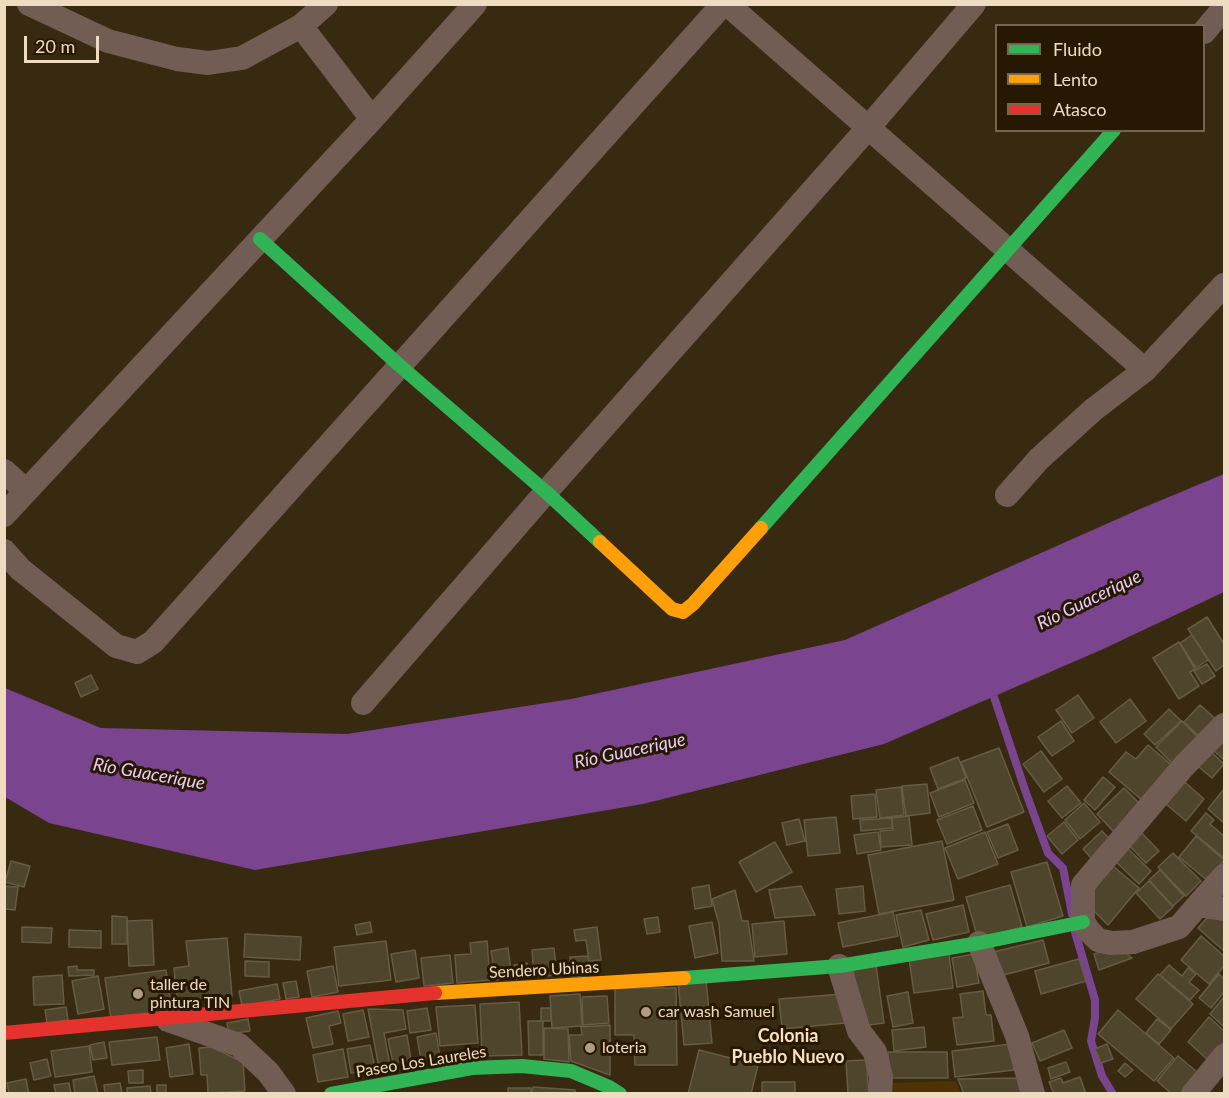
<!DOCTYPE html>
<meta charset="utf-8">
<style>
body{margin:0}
#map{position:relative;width:1229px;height:1098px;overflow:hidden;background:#382a11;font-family:Lato,sans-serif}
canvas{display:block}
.frame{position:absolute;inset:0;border:6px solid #efdbc0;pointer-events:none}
.legend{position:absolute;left:995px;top:24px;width:210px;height:108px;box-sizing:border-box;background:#271803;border:2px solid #77664f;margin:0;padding:8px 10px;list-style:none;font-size:18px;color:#efdbc0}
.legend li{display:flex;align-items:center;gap:12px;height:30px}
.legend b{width:30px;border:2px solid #77664f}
.scale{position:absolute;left:24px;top:36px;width:75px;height:27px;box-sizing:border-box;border:3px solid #efdbc0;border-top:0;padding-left:8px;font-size:18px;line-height:21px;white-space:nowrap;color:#efdbc0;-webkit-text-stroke:4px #271803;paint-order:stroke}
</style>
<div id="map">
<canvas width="1229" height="1098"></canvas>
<div class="frame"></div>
<ul class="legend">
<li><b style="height:8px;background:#30b455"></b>Fluido</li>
<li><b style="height:8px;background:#ff9f0a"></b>Lento</li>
<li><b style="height:8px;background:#e5322d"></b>Atasco</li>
</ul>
<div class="scale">20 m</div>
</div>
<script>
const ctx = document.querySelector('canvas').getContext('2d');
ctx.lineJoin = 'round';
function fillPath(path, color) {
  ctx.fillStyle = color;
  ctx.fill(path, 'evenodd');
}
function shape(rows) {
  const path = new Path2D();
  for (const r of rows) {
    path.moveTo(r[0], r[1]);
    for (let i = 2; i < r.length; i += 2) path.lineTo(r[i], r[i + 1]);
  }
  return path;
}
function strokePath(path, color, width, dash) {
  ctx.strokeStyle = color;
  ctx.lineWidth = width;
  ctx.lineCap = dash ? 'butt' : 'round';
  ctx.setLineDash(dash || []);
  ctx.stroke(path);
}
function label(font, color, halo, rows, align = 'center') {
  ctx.font = font + ' Lato,sans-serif';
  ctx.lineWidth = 6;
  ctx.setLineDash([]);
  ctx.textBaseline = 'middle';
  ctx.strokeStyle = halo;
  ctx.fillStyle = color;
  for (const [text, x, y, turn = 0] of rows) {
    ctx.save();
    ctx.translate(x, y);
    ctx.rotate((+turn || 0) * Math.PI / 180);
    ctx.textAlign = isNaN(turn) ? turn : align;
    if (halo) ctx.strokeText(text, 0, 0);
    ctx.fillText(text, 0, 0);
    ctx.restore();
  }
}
const built = shape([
 [956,1081,961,1093,892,1093,892,1083]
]);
const water = shape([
 [1224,474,1224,592,1101,650,884,744,643,804,255,870,49,823,5,797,5,688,101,728,347,734,571,699,845,640,1140,509]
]);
const stream = shape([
 [991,688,1025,790,1048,853,1063,868,1072,914],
 [1075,932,1095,1000,1095,1018,1091,1041,1102,1076,1113,1094]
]);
const building = shape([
 [1207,617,1224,644,1224,665,1216,671,1188,629,1207,617],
 [1192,635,1208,660,1196,668,1180,643,1192,635],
 [1179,642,1195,669,1190,672,1199,686,1179,699,1153,658,1179,642],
 [1207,664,1215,676,1202,684,1194,671,1207,664],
 [91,675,98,689,81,697,75,683,91,675],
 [1078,695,1094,718,1072,733,1056,710,1078,695],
 [1130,699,1146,721,1116,743,1100,722,1130,699],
 [1200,705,1218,721,1202,739,1184,722,1200,705],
 [1169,709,1181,721,1155,745,1144,734,1169,709],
 [1061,721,1074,741,1052,756,1038,737,1061,721],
 [1182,721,1201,741,1176,767,1156,747,1182,721],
 [1224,737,1224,760,1210,747,1224,737],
 [1148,745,1175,768,1143,801,1109,772,1126,752,1136,759,1148,745],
 [1206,747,1224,764,1212,778,1193,762,1206,747],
 [999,748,1024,812,987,827,961,762,999,748],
 [1041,751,1062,779,1044,792,1023,764,1041,751],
 [958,757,966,778,938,789,930,768,958,757],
 [1103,777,1115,787,1095,810,1084,800,1103,777],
 [1179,777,1204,799,1186,821,1160,799,1179,777],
 [965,780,974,803,939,817,930,793,965,780],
 [927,784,930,813,906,816,902,786,927,784],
 [1067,786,1081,803,1062,818,1048,801,1067,786],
 [901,787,904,815,880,818,876,790,901,787],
 [1124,788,1142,806,1115,833,1097,814,1124,788],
 [1224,789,1224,823,1208,809,1224,789],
 [875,794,877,817,853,819,851,796,875,794],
 [1084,803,1100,822,1080,839,1065,820,1084,803],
 [973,806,982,830,947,844,937,820,973,806],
 [1206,813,1214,820,1210,824,1224,836,1224,858,1191,831,1206,813],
 [909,816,912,845,881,847,880,831,893,830,892,818,909,816],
 [836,817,840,853,808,856,804,820,836,817],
 [892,818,892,828,861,831,860,820,892,818],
 [799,819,805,841,787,845,782,823,799,819],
 [1064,822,1078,840,1062,854,1047,836,1064,822],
 [1008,824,1018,850,998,858,987,832,1008,824],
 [1137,828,1159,851,1146,863,1125,841,1137,828],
 [1102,831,1113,843,1093,860,1083,849,1102,831],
 [878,832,881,850,857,854,854,835,878,832],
 [985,832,998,864,958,879,945,848,985,832],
 [1196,836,1224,860,1208,881,1179,857,1196,836],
 [942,841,954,900,879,914,868,855,942,841],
 [775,842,792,872,756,892,739,862,775,842],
 [1124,845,1151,871,1139,884,1112,858,1124,845],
 [1173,853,1201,881,1186,896,1158,867,1173,853],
 [11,861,30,866,24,887,5,882,11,861],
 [1047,862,1063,916,1027,927,1011,872,1047,862],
 [1108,862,1139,888,1108,925,1093,910,1089,887,1108,862],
 [1160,870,1184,896,1173,906,1149,880,1160,870],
 [1149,881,1173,907,1160,919,1136,893,1149,881],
 [709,885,712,906,695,909,692,888,709,885],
 [1010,885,1022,927,978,939,966,897,1010,885],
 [4,886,18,887,15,910,5,909,4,886],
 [801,886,815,915,775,918,769,890,801,886],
 [863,886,865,911,839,914,836,889,863,886],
 [735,890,742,921,748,921,754,961,722,961,719,924,712,899,735,890],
 [963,905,969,932,933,940,926,914,963,905],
 [921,910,929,940,903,947,896,915,921,910],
 [893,912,898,936,843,947,838,923,893,912],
 [112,916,127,917,127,944,112,944,112,916],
 [658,917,660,932,647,934,644,919,658,917],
 [1207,918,1224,919,1224,951,1198,928,1207,918],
 [152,920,154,965,129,966,127,921,152,920],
 [784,921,787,954,755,957,752,924,784,921],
 [370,922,372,932,357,935,355,925,370,922],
 [712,922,718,953,695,958,689,926,712,922],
 [22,927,52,928,51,943,22,942,22,927],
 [597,927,601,960,589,961,586,940,576,941,574,930,597,927],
 [69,930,101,931,101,948,69,947,69,930],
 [245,934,301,937,300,960,244,957,245,934],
 [1201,936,1224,956,1224,966,1209,984,1181,960,1201,936],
 [227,938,232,996,177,1000,174,968,189,966,186,941,227,938],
 [1043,940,1049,963,1000,976,993,952,1043,940],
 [386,941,391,980,339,986,334,947,386,941],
 [487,941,490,980,457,983,455,955,471,954,470,943,487,941],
 [1117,946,1132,958,1099,970,1094,954,1117,946],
 [508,948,512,978,495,980,491,951,508,948],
 [554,948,557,975,534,977,532,950,554,948],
 [415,950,419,978,396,982,391,954,415,950],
 [949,954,953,988,914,993,909,959,949,954],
 [974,954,979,983,957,987,952,958,974,954],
 [450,955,453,983,424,986,421,958,450,955],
 [588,956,590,975,572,977,570,957,588,956],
 [1079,959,1086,981,1041,994,1035,971,1079,959],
 [245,961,269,962,269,977,245,976,245,961],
 [527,963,529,977,516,979,514,965,527,963],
 [876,965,884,1023,861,1026,853,968,876,965],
 [1169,965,1182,976,1188,968,1196,974,1189,982,1199,990,1190,1000,1160,975,1169,965],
 [77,966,77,970,94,970,94,975,69,976,68,967,77,966],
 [333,966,338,992,312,997,307,971,333,966],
 [166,970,172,1011,111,1019,105,978,166,970],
 [1158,974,1193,1004,1171,1029,1136,999,1158,974],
 [1219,974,1224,979,1224,992,1211,1008,1199,998,1219,974],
 [62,975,64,1004,34,1005,33,977,62,975],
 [98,976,104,1009,78,1014,72,981,98,976],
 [706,980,712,1043,684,1045,678,982,706,980],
 [296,981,299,997,286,999,283,983,296,981],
 [277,984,280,999,242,1006,239,991,277,984],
 [615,988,676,988,677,1065,635,1065,634,1035,615,1035,615,988],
 [983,991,986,1015,991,1015,994,1041,957,1045,953,1018,963,1017,960,994,983,991],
 [908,992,913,1023,893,1027,887,996,908,992],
 [580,994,582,1026,552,1028,550,996,580,994],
 [843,994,845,1023,782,1029,779,999,843,994],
 [607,996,609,1023,583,1025,582,997,607,996],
 [1224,997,1224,1027,1210,1014,1224,997],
 [519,1002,522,1055,482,1056,480,1004,519,1002],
 [475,1005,478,1043,440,1046,436,1007,475,1005],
 [66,1007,68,1020,47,1023,45,1010,66,1007],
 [427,1008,431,1030,410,1033,407,1011,427,1008],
 [541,1008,551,1008,551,1021,541,1021,541,1008],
 [368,1009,403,1010,406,1029,384,1033,390,1066,379,1068,368,1009],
 [363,1010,369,1037,348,1041,343,1014,363,1010],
 [1118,1010,1174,1058,1154,1081,1098,1034,1118,1010],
 [338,1011,341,1023,329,1026,333,1044,313,1048,306,1018,338,1011],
 [1209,1017,1224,1031,1224,1042,1208,1060,1188,1042,1209,1017],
 [248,1019,250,1031,229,1034,227,1023,248,1019],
 [1157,1019,1171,1030,1159,1044,1146,1033,1157,1019],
 [528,1021,543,1021,543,1055,529,1055,528,1021],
 [610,1025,610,1075,571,1061,569,1035,582,1035,581,1027,610,1025],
 [924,1027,926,1047,894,1051,892,1030,924,1027],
 [544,1028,568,1029,569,1062,544,1059,544,1028],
 [1064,1030,1072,1048,1040,1061,1032,1043,1064,1030],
 [436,1033,440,1057,421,1060,417,1037,436,1033],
 [407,1035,411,1060,393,1063,388,1039,407,1035],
 [157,1037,160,1060,112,1065,109,1042,157,1037],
 [104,1042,107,1058,93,1060,90,1045,104,1042],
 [189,1044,193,1074,170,1077,166,1048,189,1044],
 [1011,1044,1014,1070,955,1077,952,1051,1011,1044],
 [1107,1044,1113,1059,1101,1063,1095,1049,1107,1044],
 [370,1045,375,1068,351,1073,347,1049,370,1045],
 [89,1046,92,1072,55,1077,51,1051,89,1046],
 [211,1047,243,1062,245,1091,208,1093,207,1075,201,1075,199,1048,211,1047],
 [343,1049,348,1077,318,1082,313,1055,343,1049],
 [699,1050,758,1065,751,1094,688,1094,699,1050],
 [888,1052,947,1052,948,1078,889,1078,888,1052],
 [1178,1056,1197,1072,1180,1094,1172,1094,1157,1081,1178,1056],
 [47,1059,51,1076,34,1080,30,1063,47,1059],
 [866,1060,869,1094,848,1094,846,1061,866,1060],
 [1066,1062,1070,1072,1051,1079,1048,1068,1066,1062],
 [1125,1063,1133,1070,1125,1077,1118,1071,1125,1063],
 [143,1070,143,1083,129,1083,128,1071,143,1070],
 [94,1076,98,1094,75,1094,73,1080,94,1076],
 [1080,1077,1086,1094,1054,1094,1049,1082,1061,1078,1063,1083,1080,1077],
 [1018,1078,1022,1094,964,1094,958,1079,1018,1078],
 [26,1079,29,1094,9,1094,7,1083,26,1079],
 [762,1082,795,1082,795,1094,762,1094,762,1082],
 [69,1083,71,1094,56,1094,54,1085,69,1083],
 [120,1083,122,1094,105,1094,104,1085,120,1083],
 [157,1085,166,1085,166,1094,157,1094,157,1085],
 [150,1086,151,1094,127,1094,127,1088,150,1086],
 [533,1087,575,1090,575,1094,532,1094,533,1087],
 [508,1088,531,1088,531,1094,508,1094,508,1088]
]);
const street = shape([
 [29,4,108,41,177,59,208,63,242,58,301,26,326,4],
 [727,4,1145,370],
 [301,26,372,119],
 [1204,32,1224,8],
 [4,471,26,491],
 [1007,495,1039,459,1093,410,1145,370,1224,285],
 [4,515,372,119,475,4],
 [4,551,20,569,116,646,137,652,153,642,723,4],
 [363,703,546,492,868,128,974,4],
 [1224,725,1183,767,1083,885,1083,922,1089,931,1098,940,1111,943,1133,942,1179,927,1198,905,1224,909],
 [1198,905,1224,876],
 [979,943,1017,1036,1033,1094],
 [839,966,859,1031,875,1052,881,1077,880,1094],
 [168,1020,239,1045,268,1072,284,1094],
 [1193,1094,1224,1056]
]);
const fast = shape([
 [260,239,399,365,546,492,600,542],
 [761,528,1114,130],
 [684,978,839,966,979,943,1083,922],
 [331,1094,472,1068,522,1066,571,1071,609,1087,620,1094]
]);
const slow = shape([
 [600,542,672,609,683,612,693,604,761,528],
 [435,993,684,978]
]);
const jam = shape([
 [4,1033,435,993]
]);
const markers = [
 [138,994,6,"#af9d83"],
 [646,1012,6,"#af9d83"],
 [590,1048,6,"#af9d83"]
];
const streetNames = [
 ["Sendero Ubinas",544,970,-3],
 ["Paseo Los Laureles",421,1062,-9]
];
const poiNames = [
 ["taller de",150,985],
 ["pintura TIN",150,1003],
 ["car wash Samuel",658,1012],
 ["loteria",602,1048]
];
const waterNames = [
 ["Río Guacerique",1089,600,-26],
 ["Río Guacerique",630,751,-12],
 ["Río Guacerique",149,774,10]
];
const neighbourhoodNames = [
 ["Colonia",788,1036],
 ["Pueblo Nuevo",788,1057]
];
fillPath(built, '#4f3403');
fillPath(water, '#7a448e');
strokePath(stream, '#7a448e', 8);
fillPath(building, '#4f442c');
strokePath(building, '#665c45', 1.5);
strokePath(street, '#725d55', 24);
strokePath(fast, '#30b455', 14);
strokePath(slow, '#ff9f0a', 14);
strokePath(jam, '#e5322d', 14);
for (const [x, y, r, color] of markers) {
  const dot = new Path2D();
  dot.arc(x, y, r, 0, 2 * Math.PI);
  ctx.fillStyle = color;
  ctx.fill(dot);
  strokePath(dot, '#271803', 2);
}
label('16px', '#efdbc0', '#271803', streetNames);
label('16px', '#efdbc0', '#271803', poiNames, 'left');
label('italic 18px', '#e9cbf8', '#271803', waterNames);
label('bold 18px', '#f9e0c0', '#271803', neighbourhoodNames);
</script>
